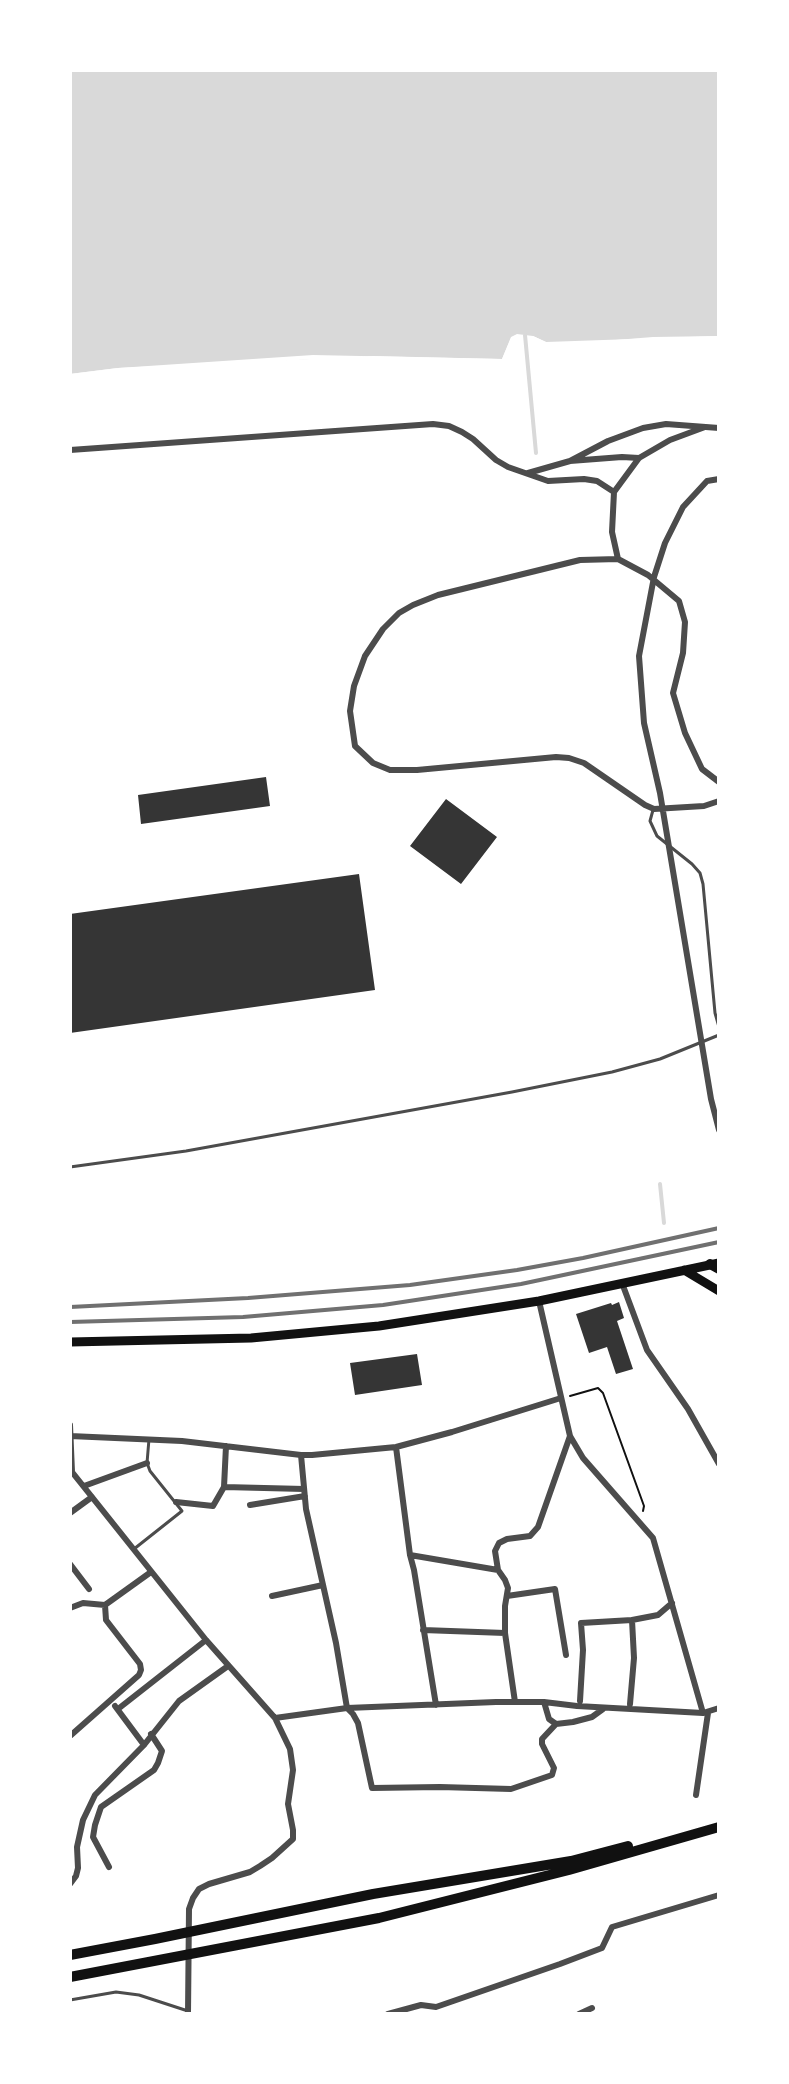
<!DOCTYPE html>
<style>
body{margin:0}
#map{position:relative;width:789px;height:2084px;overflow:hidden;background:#fff;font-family:Inter,sans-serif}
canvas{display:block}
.frame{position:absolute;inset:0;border:72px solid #fff;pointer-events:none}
</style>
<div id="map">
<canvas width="789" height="2084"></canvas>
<div class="frame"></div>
</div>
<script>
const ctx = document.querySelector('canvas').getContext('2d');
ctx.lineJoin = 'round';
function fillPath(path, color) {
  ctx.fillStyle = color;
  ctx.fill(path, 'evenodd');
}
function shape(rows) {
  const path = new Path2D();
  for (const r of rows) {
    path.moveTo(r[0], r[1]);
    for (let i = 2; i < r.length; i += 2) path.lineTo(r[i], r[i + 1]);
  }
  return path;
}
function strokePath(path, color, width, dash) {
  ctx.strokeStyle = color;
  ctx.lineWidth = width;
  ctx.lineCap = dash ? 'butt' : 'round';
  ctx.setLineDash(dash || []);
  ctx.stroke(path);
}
const water = shape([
 [70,70,719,70,719,336,653,337,578,343,546,342,533,336,511,338,502,359,373,356,118,368,70,374]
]);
const pier = shape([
 [517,334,533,336,546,342,719,336,719,340,546,346,532,340,518,338,514,340,505,361,502,363,313,359,119,372,70,378,70,374,118,368,313,355,502,359,511,337]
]);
const stream = shape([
 [525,335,536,453],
 [660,1184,664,1223]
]);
const building = shape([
 [266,777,270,806,141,824,138,795],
 [446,799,497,837,461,884,410,846],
 [359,874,375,990,70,1033,70,914],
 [619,1302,624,1318,617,1321,633,1369,616,1374,607,1347,589,1353,576,1314,611,1303,612,1305],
 [417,1354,422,1385,355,1395,350,1363]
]);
const path = shape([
 [570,1396,598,1388,603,1393,644,1506,643,1511]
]);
const service = shape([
 [653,810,650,821,657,836,692,864,700,873,703,884,715,1013,719,1027],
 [70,1167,186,1151,512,1092,612,1072,660,1059,719,1035],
 [134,1549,182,1511,150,1471,147,1463,149,1439],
 [70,2000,116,1992,139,1995,188,2011]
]);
const minor = shape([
 [70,450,433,424,449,426,462,432,473,439,496,460,508,467,548,481,584,479,597,481,614,492],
 [570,461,608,441,643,428,666,424,719,428],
 [528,473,570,461,622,457,639,458],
 [719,479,707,481,683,507,665,543,654,577,639,656,644,723,660,793,711,1099,719,1130],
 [618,559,612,532,614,492,639,458,670,440,705,427],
 [719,782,702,769,685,733,673,693,683,653,685,622,679,601,648,575,618,559,580,560,438,595,413,605,399,613,383,629,365,656,354,686,350,711,355,746,373,763,390,770,417,770,556,757,569,758,584,763,645,805,654,809,704,806,719,801],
 [622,1283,647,1350,688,1409,719,1464],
 [539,1301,570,1436,583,1458,653,1538,703,1713],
 [70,1425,72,1472,206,1640,275,1718,290,1749,293,1770,288,1804,293,1830,293,1839,272,1858,260,1866,250,1872,209,1884,199,1889,193,1898,189,1909,188,2014],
 [70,1436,182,1441,301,1455,312,1455,396,1447,452,1432,561,1398],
 [226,1446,224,1487,304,1489],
 [396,1447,410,1555,414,1570,436,1705],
 [301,1455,306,1509,336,1643,347,1708],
 [84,1486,147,1463],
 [176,1502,213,1506,224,1487],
 [250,1505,305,1496],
 [70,1513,92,1497],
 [410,1555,498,1570],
 [70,1564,89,1589],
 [272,1596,323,1585],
 [507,1596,555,1589,566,1655],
 [70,1608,83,1603,105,1605,151,1572],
 [423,1630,505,1633],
 [580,1701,583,1650,581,1623,632,1620],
 [515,1702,505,1633,505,1606,508,1588,505,1580,498,1570,495,1551,499,1543,507,1539,530,1536,538,1527,570,1436],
 [544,1702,549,1719,556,1724,573,1722,592,1717,603,1709],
 [630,1704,634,1658,632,1620,658,1615,672,1603],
 [115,1706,144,1745],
 [347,1708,353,1714,358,1723,372,1788,440,1787,511,1789,552,1775,554,1768,542,1744,542,1739,556,1724],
 [118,1709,206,1640],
 [275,1718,347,1708,496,1702,544,1702,577,1706,703,1713,719,1708],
 [70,1736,139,1675,141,1670,140,1664,106,1620,105,1605],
 [696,1795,708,1713],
 [109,1867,93,1837,95,1825,101,1807,154,1770,158,1763,162,1751,151,1734],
 [70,1884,76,1876,78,1868,77,1847,83,1820,95,1795,144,1745,179,1701,228,1666],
 [388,2014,421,2005,436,2007,560,1964,602,1948,612,1927,719,1895],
 [579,2014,592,2008]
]);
const primary = shape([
 [684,1270,719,1291],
 [70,1342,251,1338,379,1326,539,1301,719,1263]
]);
const motorway = shape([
 [710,1264,719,1269],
 [70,1955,155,1939,373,1894,571,1861,628,1846],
 [70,1977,379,1918,569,1870,719,1827]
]);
const rail = shape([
 [70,1307,248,1298,410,1285,517,1270,583,1258,719,1228],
 [70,1322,243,1317,383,1305,521,1284,719,1242]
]);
fillPath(water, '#d9d9d9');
fillPath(pier, '#fff');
strokePath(stream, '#d9d9d9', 4);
fillPath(building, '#353535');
strokePath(path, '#111', 2);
strokePath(service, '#4c4c4c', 3);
strokePath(minor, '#4c4c4c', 6);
strokePath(primary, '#111', 9);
strokePath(motorway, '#111', 10);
strokePath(rail, '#707070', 4);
</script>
